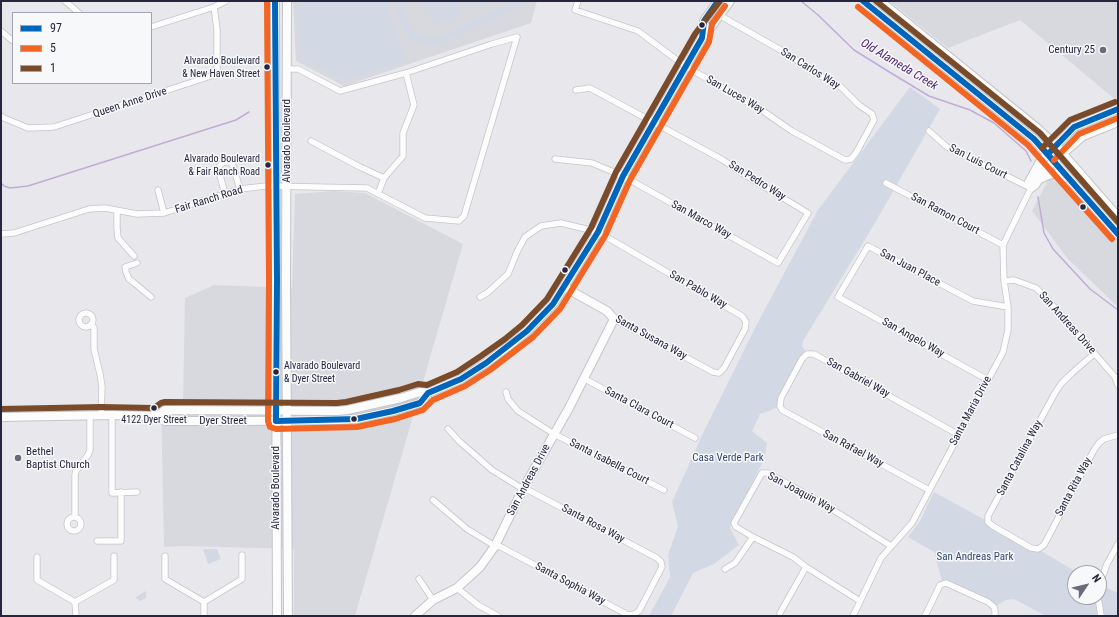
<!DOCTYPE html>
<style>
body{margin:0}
#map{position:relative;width:1119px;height:617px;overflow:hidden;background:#e8e8ec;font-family:"Roboto Condensed",sans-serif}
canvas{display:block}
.frame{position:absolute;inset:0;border:2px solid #27263f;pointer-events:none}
.legend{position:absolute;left:12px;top:12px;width:140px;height:72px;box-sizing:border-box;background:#f7f8fa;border:1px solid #a4a4af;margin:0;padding:5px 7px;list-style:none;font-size:12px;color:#27263f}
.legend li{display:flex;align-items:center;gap:8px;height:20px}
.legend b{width:20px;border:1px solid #a4a4af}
.north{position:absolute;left:1067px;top:565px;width:40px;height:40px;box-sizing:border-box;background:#f7f8fa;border:1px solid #a4a4af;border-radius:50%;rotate:55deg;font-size:11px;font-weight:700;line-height:16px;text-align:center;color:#27263f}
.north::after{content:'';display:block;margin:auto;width:14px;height:18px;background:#6b6a7c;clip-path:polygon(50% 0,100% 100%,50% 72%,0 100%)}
</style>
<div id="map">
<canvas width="1119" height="617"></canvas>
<div class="frame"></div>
<ul class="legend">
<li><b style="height:5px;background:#0065bd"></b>97</li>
<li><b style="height:5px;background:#f26522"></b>5</li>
<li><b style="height:5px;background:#7a4b2a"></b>1</li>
</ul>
<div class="north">N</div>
</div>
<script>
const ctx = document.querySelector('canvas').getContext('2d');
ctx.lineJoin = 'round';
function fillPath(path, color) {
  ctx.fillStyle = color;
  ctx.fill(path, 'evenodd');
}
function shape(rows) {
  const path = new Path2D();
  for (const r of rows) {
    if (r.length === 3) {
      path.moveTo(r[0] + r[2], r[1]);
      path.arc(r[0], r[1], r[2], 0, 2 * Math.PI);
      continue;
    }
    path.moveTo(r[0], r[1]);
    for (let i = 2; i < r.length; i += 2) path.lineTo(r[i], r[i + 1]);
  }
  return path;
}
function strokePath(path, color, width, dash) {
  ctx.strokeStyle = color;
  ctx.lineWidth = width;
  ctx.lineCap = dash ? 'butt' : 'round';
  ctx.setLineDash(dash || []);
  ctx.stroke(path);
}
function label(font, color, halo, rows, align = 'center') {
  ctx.font = font + ' "Roboto Condensed",sans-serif';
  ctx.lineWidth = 3;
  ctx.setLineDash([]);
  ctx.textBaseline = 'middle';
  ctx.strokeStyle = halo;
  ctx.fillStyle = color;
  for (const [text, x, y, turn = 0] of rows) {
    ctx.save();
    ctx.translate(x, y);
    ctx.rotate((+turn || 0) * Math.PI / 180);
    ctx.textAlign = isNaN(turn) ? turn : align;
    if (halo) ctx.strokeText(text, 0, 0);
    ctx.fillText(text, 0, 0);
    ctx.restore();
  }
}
const built = shape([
 [293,1,537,1,531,23,344,86,296,61],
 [889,1,1118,1,1118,102,1020,20,948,48],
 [1056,165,1118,239,1118,307,1068,259,1032,211],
 [334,191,365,193,463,244,355,616,294,616,294,549,184,546,164,547,161,405,183,404,185,298,214,285,292,288,295,194]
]);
const green = shape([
 [308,1,386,1,406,60,348,81,300,57,298,4],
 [399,1,407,1,405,10,406,18,411,28,420,36,429,37,439,37,514,1,528,1,522,5,441,43,433,45,424,45,413,40,404,31,398,19,397,9],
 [424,1,457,1,462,13,436,25],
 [464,1,487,1,468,10],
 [910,87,940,109,875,223,803,341,802,346,807,354,780,406,769,411,760,414,752,431,767,443,765,457,730,528,739,545,714,564,693,573,671,616,649,616,670,577,668,555,678,526,672,502,704,431,758,322,818,210],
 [934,492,1038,549,1078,573,1075,573,1075,597,1099,597,1099,584,1118,593,1118,616,1046,616,1014,599,1006,600,994,607,943,584,934,552,908,537,920,521],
 [203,549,217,549,221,559,208,564],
 [145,591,146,592,146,598,140,601,135,598]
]);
const stream = shape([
 [801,1,818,15,854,50,891,73,929,96,970,110,994,123,1026,151,1031,161],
 [1,183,4,186,10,188,28,186,217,126,236,120,249,112],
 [1038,197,1044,233,1053,249,1090,289,1118,310]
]);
const street = shape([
 [65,1,79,13],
 [578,1,575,10,638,31,685,66,760,109,792,131,845,160,851,159,856,153,874,120,872,114,859,105,841,87,817,74,786,53,719,15],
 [151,27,214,7,226,1],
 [1,31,13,41],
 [1,116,4,118,28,128,54,127,217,74,217,29,214,7],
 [311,141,360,167,384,178,403,156,403,133,414,105,406,73],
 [555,159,592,163,623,176,778,263,808,213,745,175,723,160,590,88,576,90],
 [886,183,1003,245],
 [158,190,164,213],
 [225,194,218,168,223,162,232,163,240,189],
 [378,194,384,178],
 [117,211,117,228,118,238,134,256],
 [1,234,14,233,89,209,105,208,137,214,164,213,240,189,266,186,367,188,425,218,459,221,464,216,517,37,492,44,406,73,340,91,298,69,287,69],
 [137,263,125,267,126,272,129,279,133,282,151,297],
 [1004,281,1014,280,1036,288,1048,300,1115,377,1118,385],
 [480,297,487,293,508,274,517,252,525,237,541,226,561,223,598,232,742,316,746,322,745,329,724,368,719,373,713,372,614,319],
 [86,320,7],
 [91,324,94,328,94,349,100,374,102,387,101,415],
 [1094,354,1072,373,1061,384,1055,393,988,516,988,522,993,526,1031,548,1038,549,1044,545,1094,450,1099,443,1104,439,1118,435],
 [583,378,695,438],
 [988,380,838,297,868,246,973,301,1008,307],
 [506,392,508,399,518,411,554,434,664,490],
 [112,415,112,493,137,492],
 [929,490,782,410,780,406,781,398,802,359,807,354,814,354,959,435],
 [433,500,467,529,495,546,501,547,628,615,634,614,639,611,662,567,661,562,657,558,530,491,523,489,492,470,459,441,448,429],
 [74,524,7],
 [75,517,75,475,76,471,88,455,90,450,90,415],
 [97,541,121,541,121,492],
 [165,556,165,579,204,602,204,616],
 [37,557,37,580,75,602,76,616],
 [725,569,735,563,753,537],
 [419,579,433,600],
 [1099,586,1107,564,1118,544],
 [457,588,478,605,498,616],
 [1098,597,1101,616],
 [860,601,806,567,793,557,753,537,736,527,734,523,762,473,768,473,822,503,891,546],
 [75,602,114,580,114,556],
 [204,602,242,579,242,555],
 [780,613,806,567],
 [853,616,881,558,912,523,1003,352,1008,330,1008,307,1004,281,1003,245,1031,188,947,147,929,131],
 [925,616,940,585,946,583,988,602,994,607,995,611,995,616]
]);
const secondary = shape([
 [275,1,277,616],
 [287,1,286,280,288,616],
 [863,1,1034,139,1118,234],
 [880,1,1037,128,1056,146,1118,217],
 [702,38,704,21,718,1],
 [1118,109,1074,127,1040,162,1029,182,1031,188,1035,185,1046,168,1083,136,1118,122],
 [1038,180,1046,176,1052,174,1055,174,1066,178],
 [157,416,165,410,337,411,347,410,401,398,420,392,428,393,461,379,486,363,510,345,527,331,553,304,564,287,598,232,623,176,702,38,712,26,730,1],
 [1,417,112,415,157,416,165,421,244,421,337,420,356,419,393,411,420,403,428,393],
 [415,616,433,600,457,588,480,567,495,546,523,489,569,408,614,319,607,311,564,287]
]);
const bus1 = shape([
 [275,1,277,280,276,421,356,419,393,411,420,403,428,393,461,379,486,363,527,331,553,304,598,232,623,176,702,38,704,21,718,1],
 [863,1,1034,139,1118,234],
 [1048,154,1074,127,1118,109]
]);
const bus2 = shape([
 [267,1,269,280,268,421,270,427,276,429,357,427,395,419,423,410,433,400,465,386,490,370,533,337,560,309,605,236,630,180,709,42,712,24,725,6],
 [858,7,1028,145,1112,239],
 [1054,160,1079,134,1118,118]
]);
const bus3 = shape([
 [876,1,1040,133,1118,222],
 [1042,148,1070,120,1115,102],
 [1,409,101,407,154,408,161,403,165,402,337,403,346,402,399,390,418,384,427,385,457,372,481,356,505,339,522,325,547,299,591,228,616,172,695,34,720,1]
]);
const markers = [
 [702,25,3.5,"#27263f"],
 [1103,50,4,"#6b6a7c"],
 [267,67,3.5,"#27263f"],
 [268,165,3.5,"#27263f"],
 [1083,207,3.5,"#27263f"],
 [565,270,3.5,"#27263f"],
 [276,372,3.5,"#27263f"],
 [154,408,3.5,"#27263f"],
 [354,419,3.5,"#27263f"],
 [18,458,4,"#6b6a7c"]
];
const busNames = [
 ["Alvarado Boulevard",260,61],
 ["& New Haven Street",260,74],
 ["Alvarado Boulevard",260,159],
 ["& Fair Ranch Road",260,172],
 ["Alvarado Boulevard",284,366,"left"],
 ["& Dyer Street",284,379,"left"],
 ["4122 Dyer Street",154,420,"center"]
];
const poiNames = [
 ["Century 25",1095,50],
 ["Bethel",26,452,"left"],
 ["Baptist Church",26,465,"left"]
];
const streetNames = [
 ["San Carlos Way",810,69,32],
 ["San Luces Way",735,95,30],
 ["Queen Anne Drive",130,103,-18],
 ["Alvarado Boulevard",287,141,-90],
 ["San Luis Court",978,162,27],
 ["San Pedro Way",757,181,32],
 ["Fair Ranch Road",209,200,-17],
 ["San Ramon Court",945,214,28],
 ["San Marco Way",701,220,29],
 ["San Juan Place",910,268,28],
 ["San Pablo Way",698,290,30],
 ["San Andreas Drive",1067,323,48],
 ["Santa Susana Way",651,338,29],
 ["San Angelo Way",913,338,29],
 ["San Gabriel Way",858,378,29],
 ["Santa Clara Court",639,408,28],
 ["Santa Maria Drive",971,411,-62],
 ["Dyer Street",223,421],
 ["San Rafael Way",853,449,28],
 ["Santa Catalina Way",1020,458,-62],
 ["Santa Isabella Court",609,462,27],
 ["San Andreas Drive",529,480,-62],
 ["Santa Rita Way",1074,487,-62],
 ["Alvarado Boulevard",276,488,-90],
 ["San Joaquin Way",801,493,28],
 ["Santa Rosa Way",593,524,28],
 ["Santa Sophia Way",570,584,28]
];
const parkNames = [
 ["Casa Verde Park",728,458],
 ["San Andreas Park",975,557]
];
const waterNames = [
 ["Old Alameda Creek",899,65,31]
];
fillPath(built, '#d8d9df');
fillPath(green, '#d3d9e4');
strokePath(stream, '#c0acd7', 1.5);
strokePath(street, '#c5c5ca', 7);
strokePath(secondary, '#c4c4c9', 10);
strokePath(street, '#fcfcfc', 5.5);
strokePath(secondary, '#fcfcfc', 8);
strokePath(bus1, '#0065bd', 6);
strokePath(bus2, '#f26522', 6);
strokePath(bus3, '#7a4b2a', 6);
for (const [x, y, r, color] of markers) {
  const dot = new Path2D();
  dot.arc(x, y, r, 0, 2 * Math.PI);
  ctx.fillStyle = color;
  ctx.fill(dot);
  strokePath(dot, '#f7f8fa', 1.5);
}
label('10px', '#27263f', '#f7f8fa', busNames, 'right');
label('11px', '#27263f', '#f7f8fa', poiNames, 'right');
label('11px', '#27263f', '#f7f8fa', streetNames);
label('11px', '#334674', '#f7f8fa', parkNames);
label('italic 12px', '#4d2478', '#f7f8fa', waterNames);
</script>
